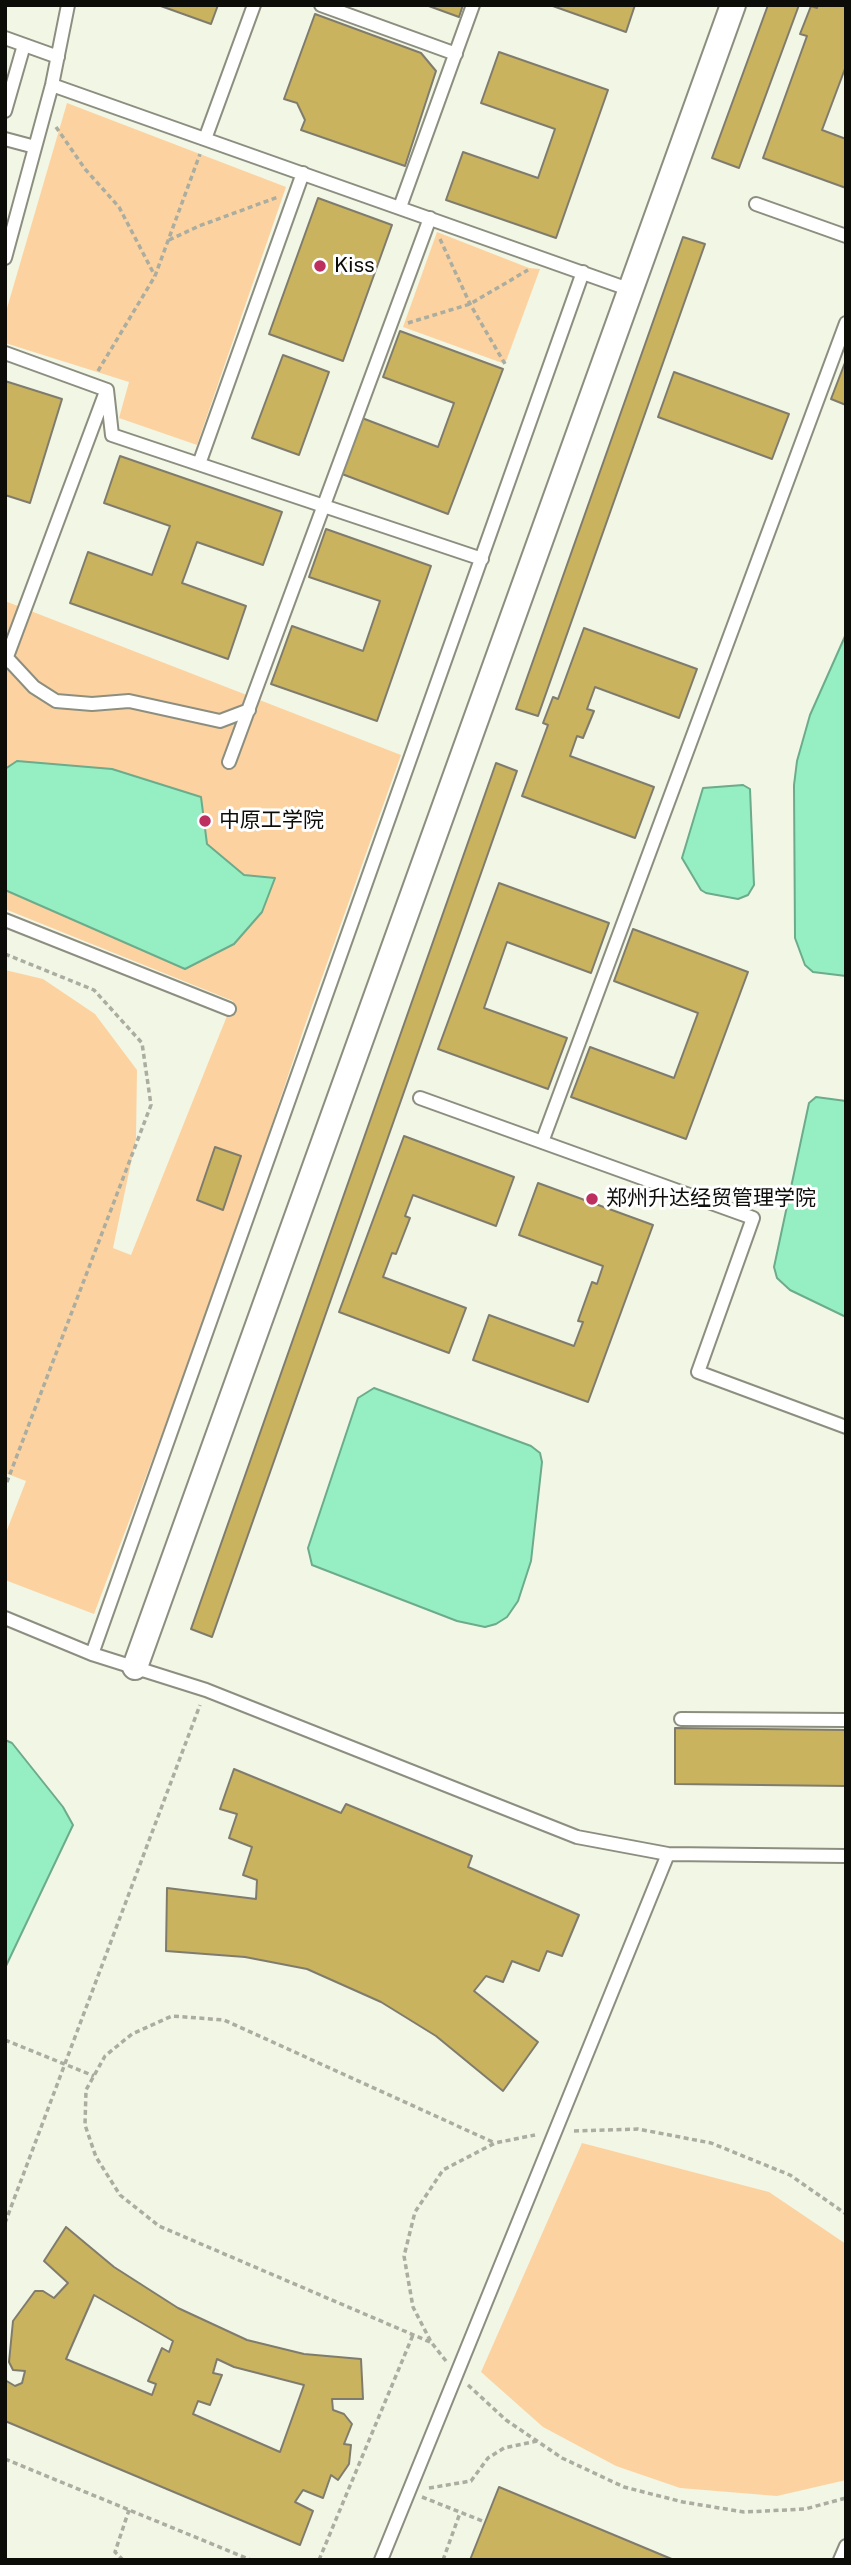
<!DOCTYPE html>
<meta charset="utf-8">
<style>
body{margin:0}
#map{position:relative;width:851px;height:2565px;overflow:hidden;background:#f2f6e5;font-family:"Public Sans",sans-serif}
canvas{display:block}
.frame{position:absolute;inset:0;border:7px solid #0c0d08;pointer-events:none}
</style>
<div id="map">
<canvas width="851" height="2565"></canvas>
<div class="frame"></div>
</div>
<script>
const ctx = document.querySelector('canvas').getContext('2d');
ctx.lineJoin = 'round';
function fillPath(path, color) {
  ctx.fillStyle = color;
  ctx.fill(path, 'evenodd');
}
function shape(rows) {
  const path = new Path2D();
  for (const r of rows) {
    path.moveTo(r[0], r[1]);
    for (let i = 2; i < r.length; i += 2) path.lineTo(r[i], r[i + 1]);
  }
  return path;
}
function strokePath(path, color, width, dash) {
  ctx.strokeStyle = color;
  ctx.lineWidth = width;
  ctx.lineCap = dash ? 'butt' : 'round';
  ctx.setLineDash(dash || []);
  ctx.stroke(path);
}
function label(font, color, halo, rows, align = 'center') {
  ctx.font = font + ' "Public Sans","Noto Sans SC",sans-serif';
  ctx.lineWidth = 6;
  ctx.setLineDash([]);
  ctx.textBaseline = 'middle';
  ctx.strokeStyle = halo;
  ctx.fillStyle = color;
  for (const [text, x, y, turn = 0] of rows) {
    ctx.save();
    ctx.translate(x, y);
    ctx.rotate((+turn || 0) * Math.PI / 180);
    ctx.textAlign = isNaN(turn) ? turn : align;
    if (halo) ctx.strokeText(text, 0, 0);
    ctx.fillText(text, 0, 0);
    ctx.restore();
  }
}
const green = shape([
 [67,103,286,187,197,445,119,418,129,382,5,343,5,315],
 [437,232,529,268,540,269,505,364,403,327],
 [5,601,401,755,304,1028,217,1288,94,1614,5,1580,5,1535,26,1481,5,1473,5,970,43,979,95,1014,137,1070,136,1139,113,1248,131,1255,233,1001,5,909],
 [582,2143,769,2192,846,2244,846,2480,777,2496,680,2488,616,2466,543,2427,481,2372]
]);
const water = shape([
 [846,634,846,976,813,972,805,965,795,938,794,785,797,761,810,715,846,634],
 [17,761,112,769,201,797,207,844,244,875,275,878,262,912,234,944,185,969,5,890,5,769,17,761],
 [743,785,750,789,754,885,748,895,738,899,706,893,701,890,682,858,703,788,743,785],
 [816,1097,846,1101,846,1317,790,1290,777,1278,774,1267,809,1103,816,1097],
 [374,1388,531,1446,540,1453,542,1462,531,1561,518,1601,507,1617,496,1624,485,1627,457,1621,312,1565,308,1548,358,1398,374,1388],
 [5,1740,12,1743,63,1807,73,1825,5,1968,5,1740]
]);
const building = shape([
 [158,5,218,5,211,24,158,5],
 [426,5,463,5,459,17,426,5],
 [550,5,635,5,626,32,550,5],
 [768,5,799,5,739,168,712,158,768,5],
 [818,5,846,5,846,66,822,130,846,139,846,188,763,158,807,36,800,34,811,6,817,8,818,5],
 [315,14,421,53,436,71,405,166,301,130,305,120,297,103,284,99,315,14],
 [499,52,608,90,556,238,446,200,463,152,538,178,555,129,481,103,499,52],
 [318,198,392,225,343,361,269,334,318,198],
 [683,237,705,244,538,716,516,709,683,237],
 [400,331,503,369,448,514,342,474,362,418,438,447,454,403,383,377,400,331],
 [283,355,329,372,299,455,252,438,283,355],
 [846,360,846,405,831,399,846,360],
 [674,372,789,414,772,459,658,417,674,372],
 [5,381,62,399,30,503,5,495,5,381],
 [120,456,282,512,263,565,197,542,182,583,246,606,228,659,70,603,88,552,152,575,170,526,104,503,120,456],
 [326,529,431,566,377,721,271,684,292,626,363,651,380,601,309,577,326,529],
 [584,628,697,669,679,718,595,687,587,709,594,711,583,738,577,736,570,756,654,787,635,838,522,796,548,725,543,723,553,697,558,699,584,628],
 [496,763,517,771,212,1637,191,1629,496,763],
 [499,883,609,923,591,973,507,942,484,1008,567,1038,548,1089,438,1049,499,883],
 [633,929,748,972,686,1139,571,1097,590,1047,674,1078,698,1013,614,981,633,929],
 [404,1136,514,1177,496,1226,413,1195,405,1216,410,1218,396,1254,392,1253,383,1277,466,1308,449,1353,339,1312,404,1136],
 [215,1147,241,1156,223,1210,197,1200,215,1147],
 [538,1183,653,1225,588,1402,473,1360,489,1315,574,1346,583,1322,578,1321,592,1282,597,1284,603,1266,519,1235,538,1183],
 [675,1728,846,1730,846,1786,675,1784,675,1728],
 [234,1769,341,1813,346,1804,472,1856,468,1867,579,1915,562,1956,547,1951,539,1971,512,1961,503,1982,486,1976,474,1991,538,2042,503,2091,436,2036,381,2002,307,1969,245,1957,166,1951,167,1888,256,1899,257,1880,243,1875,252,1847,229,1838,237,1814,220,1809,234,1769],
 [66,2227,114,2267,178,2308,247,2340,304,2354,361,2359,363,2399,332,2399,333,2410,344,2414,352,2424,344,2444,351,2445,349,2464,338,2480,331,2475,323,2498,303,2490,295,2502,313,2511,300,2545,5,2421,5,2380,15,2386,22,2383,25,2371,13,2370,9,2362,13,2321,35,2291,43,2291,54,2298,68,2283,44,2261,66,2227],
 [94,2295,173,2341,169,2352,162,2348,148,2381,156,2384,152,2395,66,2359,94,2295],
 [217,2359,234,2367,304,2385,280,2452,193,2414,198,2401,210,2405,222,2375,213,2373,217,2359],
 [499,2487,674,2560,470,2560,499,2487]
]);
const path = shape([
 [56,127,85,169,119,207,155,276],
 [440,239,470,304,505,364],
 [169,240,199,226,278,197],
 [408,323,470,304,528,270],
 [98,371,155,276,200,154],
 [5,954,94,990,142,1043,151,1105,5,1487],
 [5,2040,94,2076],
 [574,2131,638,2129,711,2143,790,2175,846,2214],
 [5,2223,200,1705],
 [430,2342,159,2226,120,2195,96,2157,85,2125,86,2090,105,2056,132,2034,172,2016,224,2020,495,2143],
 [446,2361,431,2342,413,2307,404,2256,415,2212,443,2170,495,2143,535,2135],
 [468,2385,506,2420,562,2458,624,2487,683,2502,744,2512,805,2509,846,2498],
 [5,2459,251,2560],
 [429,2488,471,2481,488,2458,504,2448,537,2441],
 [422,2497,485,2522],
 [123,2560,115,2552,129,2510],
 [319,2560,413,2335],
 [443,2560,460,2513]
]);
const service = shape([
 [321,5,456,54],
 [5,38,58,57],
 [52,85,631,290],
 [5,111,24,45],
 [5,139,35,147],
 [205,139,254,5],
 [756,204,846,236],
 [400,207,473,5],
 [5,258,52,85,68,5],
 [5,353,107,390,112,435,482,559],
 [199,464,303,173],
 [8,659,34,687,56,701,92,704,129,701,220,721,249,710],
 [5,662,105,394],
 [229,762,430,218],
 [5,920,229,1009],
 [420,1098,753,1218,698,1372,846,1427],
 [542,1142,846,323],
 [5,1618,92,1654,206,1690,577,1837,668,1854,846,1856],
 [92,1654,583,272],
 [681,1719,846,1720],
 [381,2560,668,1854],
 [840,2560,846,2546]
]);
const minor = shape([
 [135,1667,733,5]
]);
const markers = [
 [320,266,7,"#bd2f5e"],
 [205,821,7,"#bd2f5e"],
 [592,1199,7,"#bd2f5e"]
];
const poiNames = [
 ["Kiss",334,266],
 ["中原工学院",219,821],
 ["郑州升达经贸管理学院",606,1199]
];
fillPath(green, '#fcd3a0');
fillPath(water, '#95efc3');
strokePath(water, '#6cab8b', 2);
fillPath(building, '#c9b35f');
strokePath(building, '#807c6d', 2);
strokePath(service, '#8c8f80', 16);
strokePath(minor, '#8c8f80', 28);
strokePath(path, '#aaada0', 3.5, [5, 3.5]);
strokePath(service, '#fff', 12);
strokePath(minor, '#fff', 24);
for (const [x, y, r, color] of markers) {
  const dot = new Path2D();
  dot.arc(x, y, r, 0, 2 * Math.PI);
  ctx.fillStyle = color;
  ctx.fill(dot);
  strokePath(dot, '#fff', 2.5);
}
label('21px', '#0c0d08', '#fff', poiNames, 'left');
</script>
